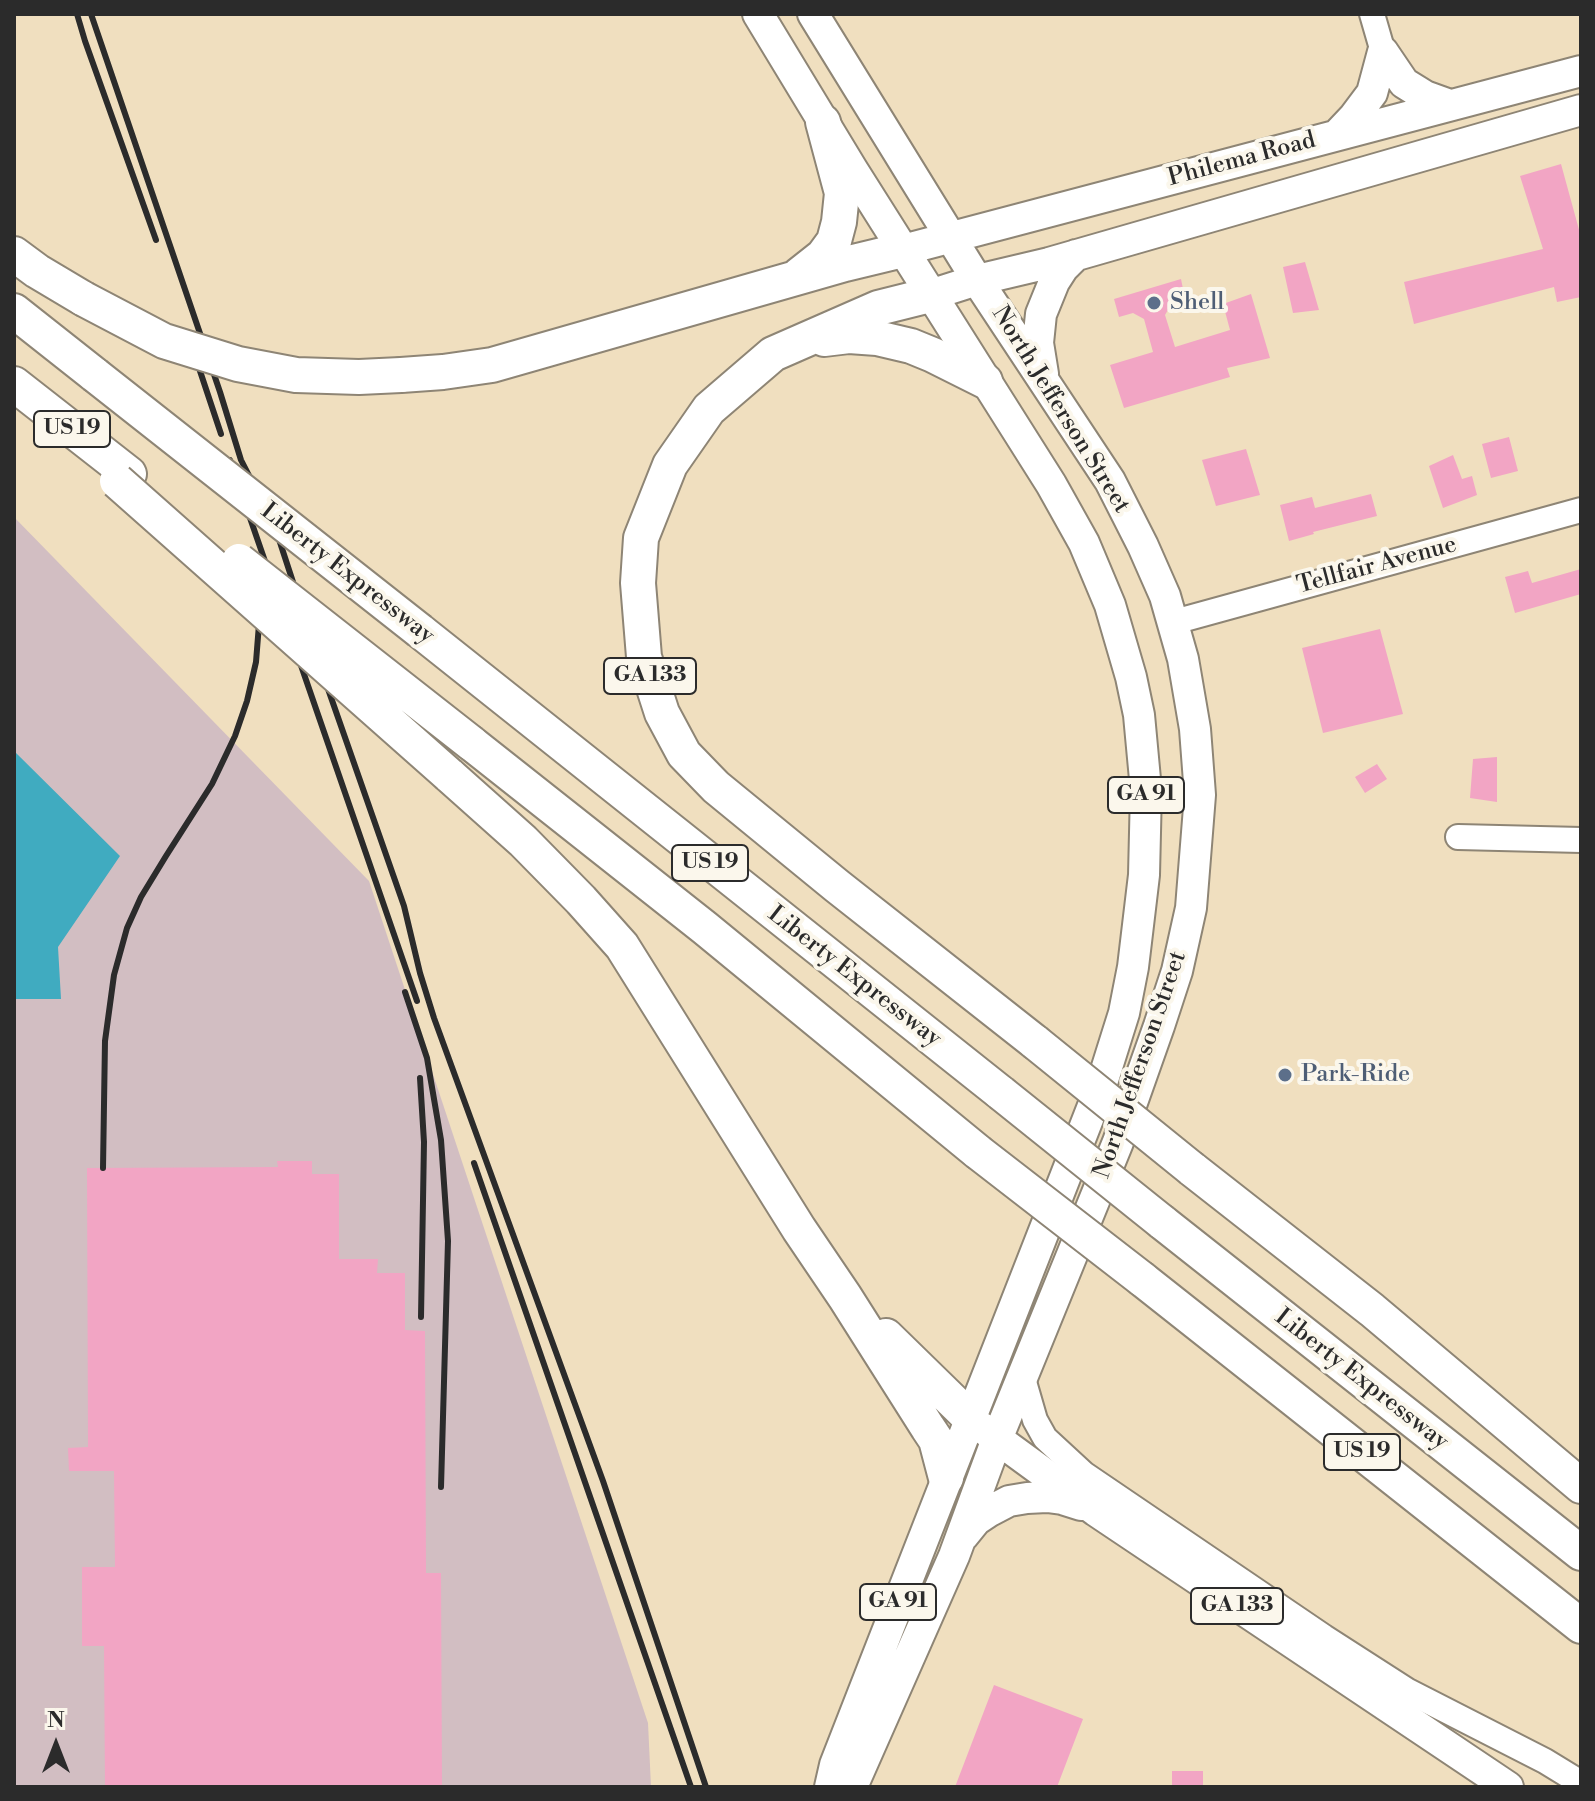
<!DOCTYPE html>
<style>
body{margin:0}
#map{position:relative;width:1595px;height:1801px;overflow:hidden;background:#f0dfbf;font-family:"Libre Bodoni",serif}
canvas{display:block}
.frame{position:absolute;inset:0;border:16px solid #2b2b2b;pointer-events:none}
.north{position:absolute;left:16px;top:1705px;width:80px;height:80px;-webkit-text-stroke:6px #fbf7ec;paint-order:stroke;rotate:0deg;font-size:22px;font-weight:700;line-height:32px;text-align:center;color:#2b2b2b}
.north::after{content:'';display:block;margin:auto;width:28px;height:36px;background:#2b2b2b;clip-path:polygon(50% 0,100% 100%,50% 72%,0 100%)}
</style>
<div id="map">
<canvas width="1595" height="1801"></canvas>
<div class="frame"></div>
<div class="north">N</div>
</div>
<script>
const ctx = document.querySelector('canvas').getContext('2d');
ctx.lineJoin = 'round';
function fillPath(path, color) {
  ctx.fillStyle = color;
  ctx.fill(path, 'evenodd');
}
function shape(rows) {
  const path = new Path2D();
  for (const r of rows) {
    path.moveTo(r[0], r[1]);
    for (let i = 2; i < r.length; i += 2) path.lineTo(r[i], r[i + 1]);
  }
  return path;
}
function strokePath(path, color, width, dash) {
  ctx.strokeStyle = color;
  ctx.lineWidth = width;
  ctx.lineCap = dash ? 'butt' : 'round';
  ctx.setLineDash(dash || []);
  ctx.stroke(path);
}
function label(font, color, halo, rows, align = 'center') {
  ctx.font = font + ' "Libre Bodoni",serif';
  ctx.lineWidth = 8;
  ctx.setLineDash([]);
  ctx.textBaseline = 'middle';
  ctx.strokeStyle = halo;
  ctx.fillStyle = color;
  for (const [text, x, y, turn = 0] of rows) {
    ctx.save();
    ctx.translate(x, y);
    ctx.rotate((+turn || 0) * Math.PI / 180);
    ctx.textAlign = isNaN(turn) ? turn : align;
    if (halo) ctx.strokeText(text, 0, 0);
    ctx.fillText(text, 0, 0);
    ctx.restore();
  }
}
const industrial = shape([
 [14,517,369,881,648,1723,651,1787,14,1787]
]);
const water = shape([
 [14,751,120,856,58,947,61,999,14,999]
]);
const building = shape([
 [1561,164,1581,237,1581,297,1557,302,1554,287,1414,324,1404,282,1543,249,1520,176],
 [1305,262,1319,310,1293,313,1283,267],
 [1181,279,1185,299,1172,303,1165,315,1175,347,1230,330,1223,304,1251,294,1270,358,1227,368,1230,377,1124,408,1110,365,1153,352,1144,319,1133,313,1119,317,1114,299],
 [1509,437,1518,471,1491,478,1482,444],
 [1246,449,1260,495,1216,506,1202,460],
 [1453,455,1462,479,1472,476,1477,495,1443,508,1429,466],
 [1371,494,1377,516,1313,532,1314,534,1289,541,1280,505,1312,497,1315,508],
 [1581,569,1581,594,1515,613,1505,577,1528,571,1532,583],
 [1380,629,1403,714,1323,733,1302,648],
 [1497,757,1497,802,1470,798,1473,759],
 [1377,764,1387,779,1365,793,1355,777],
 [277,1161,312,1161,312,1174,339,1174,339,1259,378,1259,377,1273,405,1273,405,1330,425,1331,426,1573,441,1573,442,1787,105,1787,104,1646,82,1646,82,1567,115,1567,114,1471,69,1471,68,1448,88,1447,87,1168,278,1167],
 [994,1685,1083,1719,1057,1787,955,1787],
 [1172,1771,1203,1771,1203,1787,1172,1787]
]);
const minor = shape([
 [1372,14,1383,52],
 [1174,622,1581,510],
 [1458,837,1581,840],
 [1022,1375,1035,1420,1045,1438,1084,1474,1324,1637,1408,1691,1545,1761,1581,1783]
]);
const major = shape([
 [758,14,852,169,1051,484,1084,543,1110,605,1131,677,1139,715,1146,790,1144,875,1133,967,1124,1013,1102,1083,878,1655,835,1765,830,1787],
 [813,14,977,280,1110,481,1143,546,1165,596,1183,659,1195,729,1200,795,1191,908,1177,971,1159,1026,1118,1142,997,1439,954,1556,852,1787],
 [1383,52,1404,83,1425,96,1450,105],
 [1337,135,1354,117,1372,93,1383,52],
 [903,250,1581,71],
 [930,295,977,280,1049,263,1581,110],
 [1043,374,1038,343,1041,314,1054,282,1063,268,1076,255],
 [981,1427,1096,1511,1508,1787],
 [963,1536,976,1520,988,1512,1009,1501,1027,1498,1047,1497,1062,1499,1081,1505]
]);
const highway = shape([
 [14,254,37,271,84,299],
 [799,275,823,256,834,241,839,222,842,193,823,122],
 [930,295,878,308,773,354,709,409,670,465,641,538,638,583,644,657,662,713,684,754,716,787,837,886,1035,1042],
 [14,311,95,375],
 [824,339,849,336,877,338,911,346,933,355,985,381],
 [401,375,443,372,492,365,845,264,903,250],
 [14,384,129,474],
 [420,631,1001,1093],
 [471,743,705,928,978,1152],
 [449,775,523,841,581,900,622,946,799,1229,845,1297,928,1428,936,1440,946,1478],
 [1192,1169,1372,1310,1581,1486],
 [1162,1222,1581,1553],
 [1142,1279,1581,1626],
 [886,1336,970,1418]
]);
const rail = shape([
 [77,14,85,41,156,240],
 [91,14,220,392,241,460,274,524,327,686,404,906,420,973,434,1018,603,1481,706,1787],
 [188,335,221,434],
 [230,460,417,1001],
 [405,992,427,1058,441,1140,448,1241,441,1487],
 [420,1078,424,1142,421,1317],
 [474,1163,691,1787],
 [103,1168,105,1041,114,975,127,928,141,897,166,856,212,784,235,736,247,701,256,662,261,599,258,558]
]);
const highwayBridge = shape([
 [84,299,164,341,238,364,296,375,359,377,401,375],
 [95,375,420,631],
 [117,481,449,775],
 [239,561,471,743],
 [1035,1042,1192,1169],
 [1001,1093,1162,1222],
 [978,1152,1142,1279]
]);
const markers = [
 [1154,303,8,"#5c6f8a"],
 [1285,1075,8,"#5c6f8a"]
];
const shields = [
 [72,429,76],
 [650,676,92],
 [1146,795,76],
 [710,863,76],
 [1362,1452,76],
 [898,1602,76],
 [1237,1606,92]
];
const shieldNames = [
 ["US 19",72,429],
 ["GA 133",650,676],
 ["GA 91",1146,795],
 ["US 19",710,863],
 ["US 19",1362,1452],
 ["GA 91",898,1602],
 ["GA 133",1237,1606]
];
const streetNames = [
 ["Philema Road",1242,160,-15],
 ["North Jefferson Street",1060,410,58],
 ["Tellfair Avenue",1377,566,-15],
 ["Liberty Expressway",347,574,38],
 ["Liberty Expressway",854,977,38],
 ["North Jefferson Street",1141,1065,-71],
 ["Liberty Expressway",1361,1380,38]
];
const serviceNames = [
 ["Shell",1170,303],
 ["Park-Ride",1301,1075]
];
fillPath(industrial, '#d2bec2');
fillPath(water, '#40abc0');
fillPath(building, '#f2a5c4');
strokePath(minor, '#8e8575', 28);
strokePath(major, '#8e8575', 34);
strokePath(highway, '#8e8575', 38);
strokePath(minor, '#fff', 24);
strokePath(major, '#fff', 30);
strokePath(highway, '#fff', 34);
strokePath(rail, '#2b2b2b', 6);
strokePath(highwayBridge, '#8e8575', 38, []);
strokePath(highwayBridge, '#fff', 34);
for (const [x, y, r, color] of markers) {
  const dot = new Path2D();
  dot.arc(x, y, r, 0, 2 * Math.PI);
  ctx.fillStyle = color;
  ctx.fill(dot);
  strokePath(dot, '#fbf7ec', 3);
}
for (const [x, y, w] of shields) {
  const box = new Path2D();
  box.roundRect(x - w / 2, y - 18, w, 36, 6);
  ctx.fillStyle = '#fbf7ec';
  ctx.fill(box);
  strokePath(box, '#2b2b2b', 2);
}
label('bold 22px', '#2b2b2b', null, shieldNames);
label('24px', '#2b2b2b', '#fbf7ec', streetNames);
label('24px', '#4e5e75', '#fbf7ec', serviceNames, 'left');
</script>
